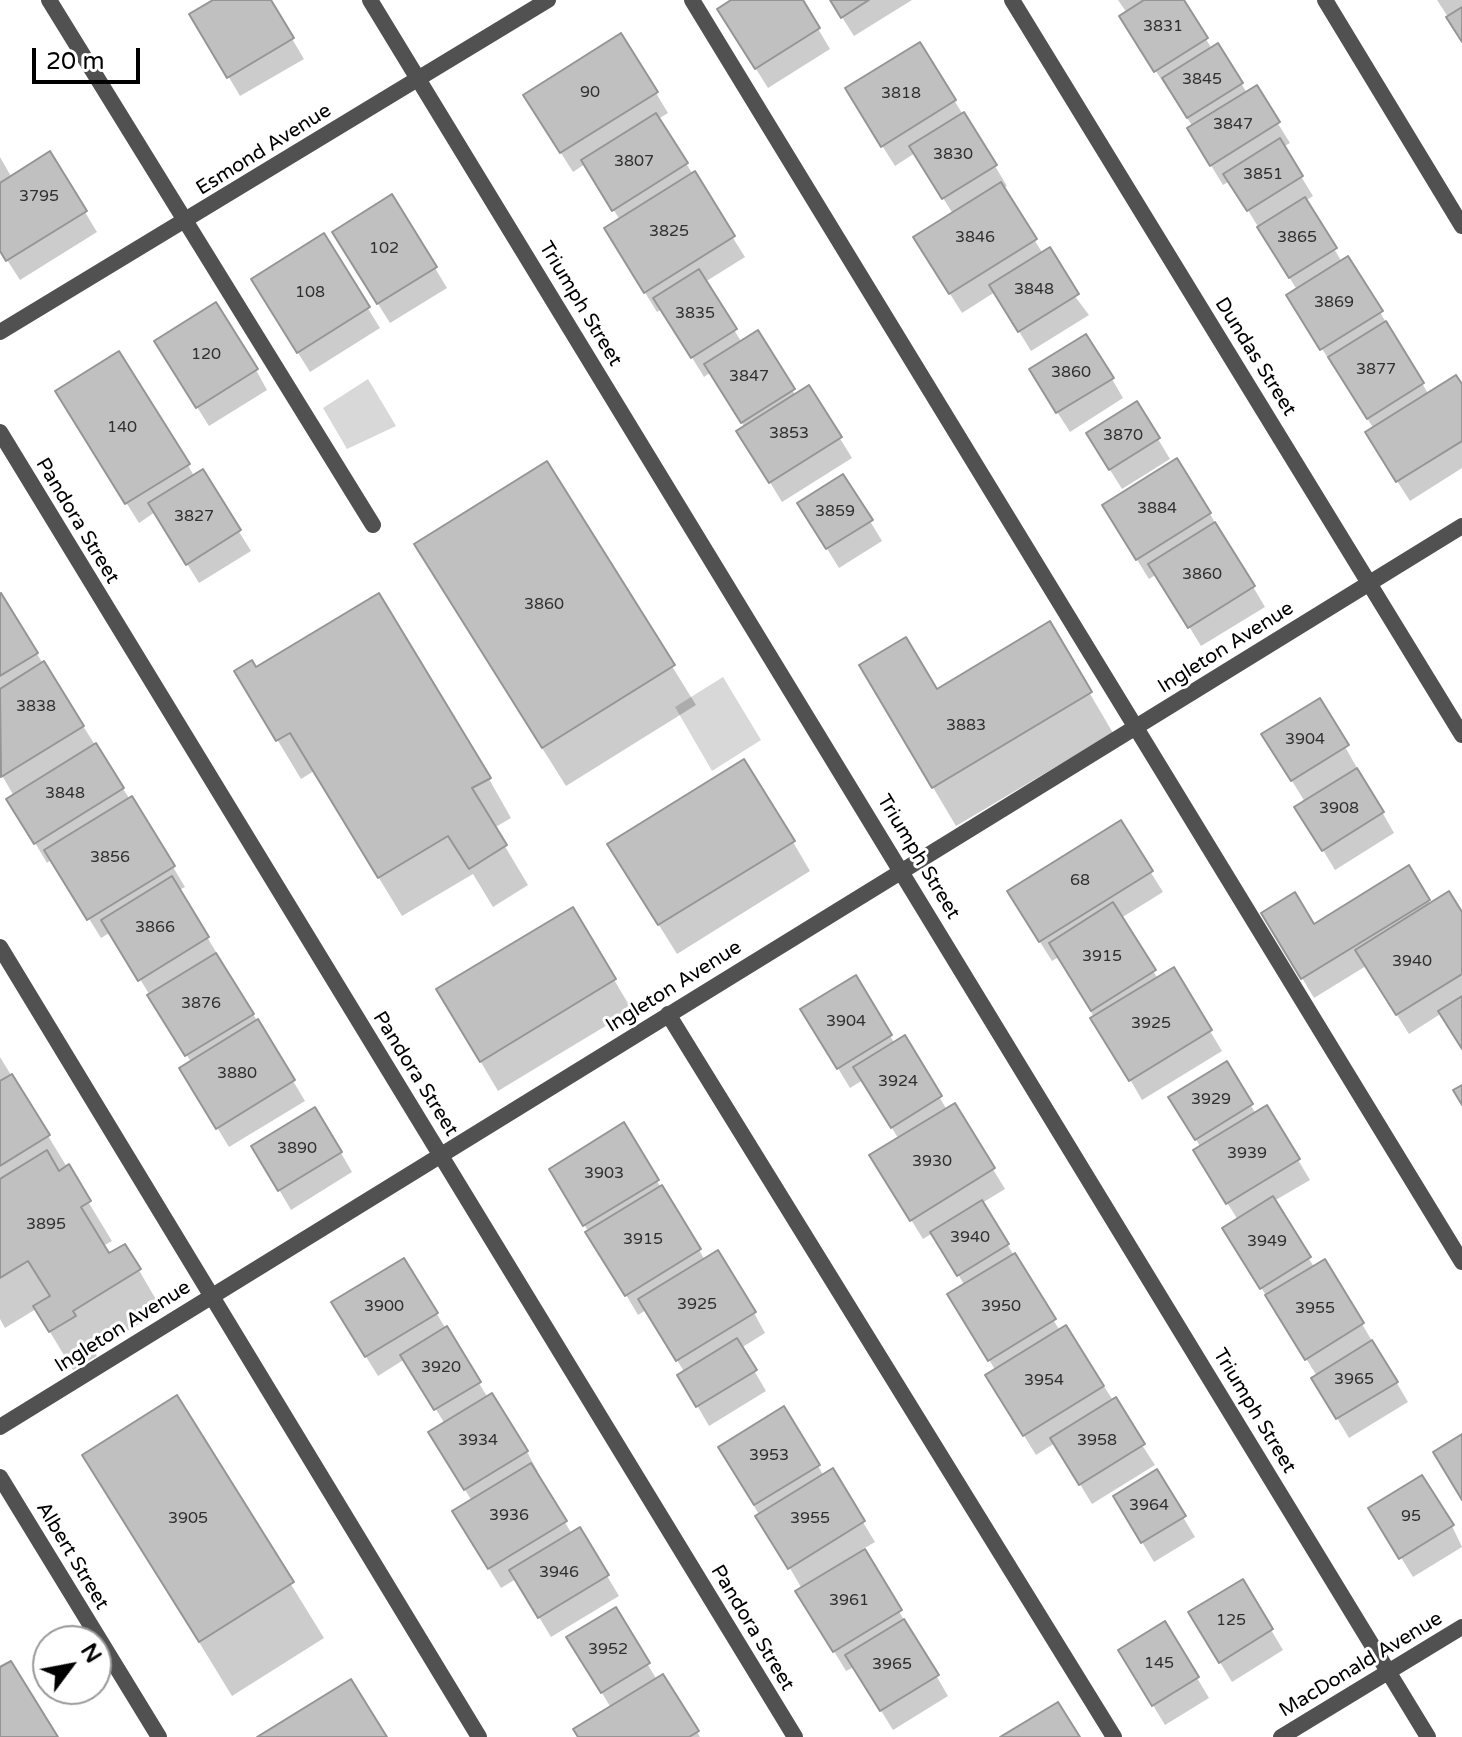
<!DOCTYPE html>
<style>
body{margin:0}
#map{position:relative;width:1462px;height:1737px;overflow:hidden;background:#fff;font-family:"Varela Round",sans-serif}
canvas{display:block}
.north{position:absolute;left:32px;top:1625px;width:80px;height:80px;box-sizing:border-box;background:#fff;border:2px solid #999;border-radius:50%;rotate:58deg;font-size:22px;font-weight:700;line-height:32px;text-align:center;color:#000}
.north::after{content:'';display:block;margin:auto;width:28px;height:36px;background:#000;clip-path:polygon(50% 0,100% 100%,50% 72%,0 100%)}
.scale{position:absolute;left:32px;top:48px;width:108px;height:36px;box-sizing:border-box;border:4px solid #000;border-top:0;padding-left:10px;font-size:24px;line-height:28px;white-space:nowrap;color:#000;-webkit-text-stroke:6px #fff;paint-order:stroke}
</style>
<div id="map">
<canvas width="1462" height="1737"></canvas>
<div class="north">N</div>
<div class="scale">20 m</div>
</div>
<script>
const ctx = document.querySelector('canvas').getContext('2d');
ctx.lineJoin = 'round';
function fillPath(path, color) {
  ctx.fillStyle = color;
  ctx.fill(path, 'evenodd');
}
function shape(rows) {
  const path = new Path2D();
  for (const r of rows) {
    path.moveTo(r[0], r[1]);
    for (let i = 2; i < r.length; i += 2) path.lineTo(r[i], r[i + 1]);
  }
  return path;
}
function strokePath(path, color, width, dash) {
  ctx.strokeStyle = color;
  ctx.lineWidth = width;
  ctx.lineCap = dash ? 'butt' : 'round';
  ctx.setLineDash(dash || []);
  ctx.stroke(path);
}
function label(font, color, halo, rows, align = 'center') {
  ctx.font = font + ' "Varela Round",sans-serif';
  ctx.lineWidth = 6;
  ctx.setLineDash([]);
  ctx.textBaseline = 'middle';
  ctx.strokeStyle = halo;
  ctx.fillStyle = color;
  for (const [text, x, y, turn = 0] of rows) {
    ctx.save();
    ctx.translate(x, y);
    ctx.rotate((+turn || 0) * Math.PI / 180);
    ctx.textAlign = isNaN(turn) ? turn : align;
    if (halo) ctx.strokeText(text, 0, 0);
    ctx.fillText(text, 0, 0);
    ctx.restore();
  }
}
const green = shape([
 [368,379,396,426,347,449,323,408],
 [723,677,761,740,712,771,675,707]
]);
const shadow = shape([
 [217,0,269,0,304,59,240,96,192,15],
 [735,0,801,0,830,49,768,88,731,29],
 [831,0,912,0,854,36],
 [1118,0,1182,0,1212,49,1218,46,1247,93,1256,88,1290,143,1283,147,1313,196,1305,201,1342,262,1348,258,1429,395,1462,388,1462,468,1410,501,1379,453,1374,429,1300,315,1297,290,1230,181,1223,185,1201,149,1193,127,1133,37,1127,13],
 [1437,0,1462,0,1462,40,1450,20],
 [919,44,995,166,1007,186,1003,188,1043,254,1089,315,1031,351,995,292,962,313,927,257,953,214,915,153,895,166,859,109],
 [656,93,668,113,658,119,745,257,705,282,742,343,757,333,796,396,809,388,852,458,782,502,751,451,745,428,711,372,704,377,662,309,657,312,618,249,620,220,585,164,573,172,537,115],
 [50,154,97,232,20,280,0,249,0,157,12,178],
 [323,236,380,328,310,372,265,300],
 [346,253,435,268,447,288,390,323],
 [168,361,256,370,267,390,209,426],
 [1112,379,1123,398,1070,432,1043,390],
 [1137,404,1170,459,1122,489,1100,454],
 [69,412,188,465,194,476,202,472,251,551,199,583,155,512,139,523],
 [546,463,696,705,566,786,439,584],
 [843,476,882,541,839,568,811,523],
 [1210,514,1265,607,1201,646,1157,574,1149,579,1116,526],
 [0,596,173,867,185,887,179,890,305,1101,229,1147,193,1088,191,1062,111,932,101,938,52,859,47,863,9,799,14,796,0,772],
 [1049,624,1113,733,956,826,884,705,937,691],
 [256,670,489,779,511,818,494,828,528,885,493,907,473,874,402,916,314,771,301,779,260,711],
 [1319,701,1394,833,1335,870,1309,827,1305,802,1276,755],
 [1120,823,1163,892,1121,918,1158,979,1210,1031,1222,1051,1142,1100,1059,957,1052,961,1021,912],
 [793,842,810,871,677,954,627,874],
 [1408,868,1431,905,1462,916,1462,1047,1442,1013,1409,1034,1366,966,1314,998,1275,933,1313,926],
 [572,909,632,1010,498,1091,456,1020],
 [855,978,895,1044,904,1038,947,1110,954,1105,1005,1189,982,1203,1060,1331,1066,1328,1155,1465,1092,1504,1055,1443,1036,1455,999,1395,996,1371,961,1315,965,1286,933,1233,923,1239,884,1176,898,1138,863,1080,850,1088,814,1029],
 [0,1057,112,1241,103,1246,109,1256,125,1246,162,1310,94,1351,97,1356,73,1370,36,1309,5,1328,0,1319],
 [1226,1064,1256,1114,1267,1108,1310,1180,1274,1201,1314,1267,1362,1324,1408,1402,1349,1438,1313,1378,1317,1376,1236,1248,1238,1220,1207,1171,1201,1148,1171,1097],
 [623,1125,705,1260,754,1313,765,1333,741,1348,766,1391,709,1426,680,1376,685,1373,646,1310,638,1315,563,1189],
 [254,1147,341,1153,352,1172,291,1210],
 [404,1260,488,1398,527,1452,538,1472,535,1473,572,1534,579,1529,619,1596,551,1637,516,1579,501,1588,466,1531,472,1501,442,1453,445,1424,405,1359,378,1376,345,1323],
 [176,1398,324,1638,232,1696,85,1456],
 [784,1409,824,1476,832,1471,875,1542,863,1549,948,1696,893,1730,854,1667,846,1671,810,1612,802,1589,732,1468],
 [1156,1472,1195,1537,1154,1562,1115,1497],
 [1452,1526,1462,1547,1413,1577,1383,1528],
 [1242,1581,1283,1650,1232,1682,1190,1613],
 [615,1610,657,1680,663,1676,700,1737,580,1737,611,1708,581,1658],
 [1165,1624,1209,1698,1165,1725,1132,1671]
]);
const building = shape([
 [213,0,271,0,294,38,227,78,189,14,213,0],
 [731,0,803,0,820,28,755,69,717,9,731,0],
 [830,0,869,0,841,18,830,0],
 [1144,0,1184,0,1208,38,1154,72,1119,16,1144,0],
 [1462,7,1462,42,1446,17,1462,7],
 [621,33,658,92,560,153,523,95,621,33],
 [920,42,956,100,881,147,845,88,920,42],
 [1218,43,1243,83,1187,118,1162,78,1218,43],
 [1257,85,1280,122,1210,166,1187,128,1257,85],
 [964,112,997,165,942,199,909,146,964,112],
 [656,113,688,163,612,211,581,160,656,113],
 [1280,138,1303,176,1247,211,1223,174,1280,138],
 [50,151,87,211,6,261,0,251,0,183,50,151],
 [695,171,735,236,644,293,604,228,695,171],
 [1001,182,1037,239,949,294,913,237,1001,182],
 [392,194,437,267,377,304,332,232,392,194],
 [1305,197,1337,248,1289,278,1257,227,1305,197],
 [324,233,370,307,297,353,251,279,324,233],
 [1050,247,1079,294,1018,332,989,285,1050,247],
 [1348,256,1383,311,1320,350,1286,295,1348,256],
 [699,269,737,329,691,358,653,298,699,269],
 [216,302,258,369,196,408,154,341,216,302],
 [1386,321,1424,383,1367,419,1328,357,1386,321],
 [758,330,795,389,741,423,704,364,758,330],
 [1086,334,1114,378,1056,413,1029,369,1086,334],
 [119,351,190,464,125,504,55,391,119,351],
 [1456,375,1462,384,1462,441,1396,482,1365,432,1456,375],
 [809,385,842,437,769,483,736,431,809,385],
 [1137,401,1160,438,1109,470,1086,433,1137,401],
 [1177,458,1211,513,1136,560,1102,505,1177,458],
 [547,461,675,665,542,748,414,544,547,461],
 [203,469,241,530,186,565,148,503,203,469],
 [843,474,873,520,826,549,797,503,843,474],
 [1215,522,1255,586,1188,628,1148,564,1215,522],
 [1,593,38,653,0,676,0,594,1,593],
 [379,593,491,778,472,788,507,845,469,869,448,836,378,878,290,733,276,741,234,671,252,660,256,667,379,593],
 [1050,621,1092,692,932,788,859,665,906,637,937,689,1050,621],
 [44,661,84,726,1,777,0,689,44,661],
 [1320,698,1349,745,1291,781,1261,734,1320,698],
 [96,743,124,788,34,844,6,799,96,743],
 [744,759,795,841,658,925,607,844,744,759],
 [1357,768,1384,812,1322,851,1294,807,1357,768],
 [132,796,175,866,87,920,44,850,132,796],
 [1121,820,1153,871,1039,942,1007,891,1121,820],
 [1409,865,1430,900,1301,979,1261,913,1295,892,1314,924,1409,865],
 [172,876,209,937,138,981,101,920,172,876],
 [1449,891,1462,912,1462,974,1396,1015,1355,950,1449,891],
 [1113,902,1156,970,1091,1011,1049,943,1113,902],
 [573,907,616,979,480,1062,436,989,573,907],
 [216,953,254,1014,185,1056,147,995,216,953],
 [1174,967,1212,1030,1129,1081,1090,1018,1174,967],
 [856,975,892,1035,837,1069,800,1009,856,975],
 [1462,996,1462,1049,1438,1011,1462,996],
 [258,1019,295,1080,216,1129,179,1068,258,1019],
 [905,1035,942,1096,891,1128,853,1067,905,1035],
 [1227,1061,1253,1104,1195,1140,1168,1097,1227,1061],
 [12,1074,50,1135,0,1166,0,1081,12,1074],
 [1462,1085,1462,1105,1453,1090,1462,1085],
 [955,1103,995,1168,910,1221,869,1155,955,1103],
 [1267,1105,1300,1159,1226,1204,1193,1150,1267,1105],
 [315,1107,342,1152,278,1191,251,1146,315,1107],
 [624,1122,659,1180,583,1226,549,1169,624,1122],
 [47,1150,59,1171,69,1164,91,1201,81,1207,109,1253,125,1244,141,1269,73,1311,76,1316,49,1332,33,1306,50,1296,28,1261,0,1278,0,1179,47,1150],
 [662,1185,701,1249,625,1296,585,1232,662,1185],
 [1273,1196,1311,1257,1260,1289,1222,1228,1273,1196],
 [982,1200,1009,1244,957,1276,930,1232,982,1200],
 [718,1250,756,1312,676,1361,638,1299,718,1250],
 [1015,1253,1056,1319,988,1361,947,1294,1015,1253],
 [404,1258,438,1313,365,1357,331,1302,404,1258],
 [1325,1259,1364,1323,1305,1360,1265,1295,1325,1259],
 [1066,1325,1104,1386,1023,1436,985,1375,1066,1325],
 [447,1326,481,1382,434,1410,400,1355,447,1326],
 [737,1338,757,1370,696,1407,677,1375,737,1338],
 [1372,1340,1398,1382,1336,1419,1311,1378,1372,1340],
 [492,1393,528,1451,464,1490,428,1432,492,1393],
 [177,1395,294,1582,199,1642,82,1455,177,1395],
 [1116,1397,1145,1444,1079,1485,1050,1438,1116,1397],
 [784,1406,820,1465,754,1505,718,1447,784,1406],
 [1462,1434,1462,1500,1433,1452,1462,1434],
 [531,1463,567,1521,488,1569,452,1511,531,1463],
 [833,1468,865,1521,788,1569,755,1516,833,1468],
 [1157,1469,1186,1516,1141,1543,1113,1496,1157,1469],
 [1422,1475,1454,1525,1399,1559,1368,1508,1422,1475],
 [580,1527,609,1575,538,1618,509,1570,580,1527],
 [865,1549,902,1610,833,1652,795,1591,865,1549],
 [1243,1579,1273,1629,1219,1663,1188,1612,1243,1579],
 [616,1607,650,1663,601,1693,566,1637,616,1607],
 [904,1619,939,1675,880,1711,845,1655,904,1619],
 [1165,1621,1199,1677,1152,1706,1118,1650,1165,1621],
 [11,1661,58,1737,0,1737,0,1667,11,1661],
 [663,1674,699,1731,689,1737,578,1737,573,1729,663,1674],
 [351,1679,387,1737,257,1737,351,1679],
 [1058,1702,1080,1737,1000,1737,1058,1702]
]);
const service = shape([
 [49,0,373,525],
 [692,0,1462,1262],
 [1325,0,1462,226],
 [0,947,479,1737],
 [668,1014,1114,1737]
]);
const minor = shape([
 [370,0,1428,1737],
 [1012,0,1462,735],
 [0,332,548,0],
 [0,432,795,1737],
 [0,1427,1462,526],
 [1281,1737,1462,1627]
]);
const tertiary = shape([
 [0,1477,159,1737]
]);
const numberNames = [
 ["3831",1163,27],
 ["3845",1202,80],
 ["90",590,93],
 ["3818",901,94],
 ["3847",1233,125],
 ["3830",953,155],
 ["3807",634,162],
 ["3851",1263,175],
 ["3795",39,197],
 ["3825",669,232],
 ["3846",975,238],
 ["3865",1297,238],
 ["102",384,249],
 ["3848",1034,290],
 ["108",310,293],
 ["3869",1334,303],
 ["3835",695,314],
 ["120",206,355],
 ["3877",1376,370],
 ["3860",1071,373],
 ["3847",749,377],
 ["140",122,428],
 ["3853",789,434],
 ["3870",1123,436],
 ["3884",1157,509],
 ["3859",835,512],
 ["3827",194,517],
 ["3860",1202,575],
 ["3860",544,605],
 ["3838",36,707],
 ["3883",966,726],
 ["3904",1305,740],
 ["3848",65,794],
 ["3908",1339,809],
 ["3856",110,858],
 ["68",1080,881],
 ["3866",155,928],
 ["3915",1102,957],
 ["3940",1412,962],
 ["3876",201,1004],
 ["3904",846,1022],
 ["3925",1151,1024],
 ["3880",237,1074],
 ["3924",898,1082],
 ["3929",1211,1100],
 ["3890",297,1149],
 ["3939",1247,1154],
 ["3930",932,1162],
 ["3903",604,1174],
 ["3895",46,1225],
 ["3940",970,1238],
 ["3915",643,1240],
 ["3949",1267,1242],
 ["3925",697,1305],
 ["3900",384,1307],
 ["3950",1001,1307],
 ["3955",1315,1309],
 ["3920",441,1368],
 ["3965",1354,1380],
 ["3954",1044,1381],
 ["3934",478,1441],
 ["3958",1097,1441],
 ["3953",769,1456],
 ["3964",1149,1506],
 ["3936",509,1516],
 ["95",1411,1517],
 ["3905",188,1519],
 ["3955",810,1519],
 ["3946",559,1573],
 ["3961",849,1601],
 ["125",1231,1621],
 ["3952",608,1650],
 ["145",1159,1664],
 ["3965",892,1665]
];
const streetNames = [
 ["Esmond Avenue",264,150,-32],
 ["Triumph Street",580,304,59],
 ["Dundas Street",1255,357,58],
 ["Pandora Street",77,521,59],
 ["Ingleton Avenue",1226,648,-32],
 ["Triumph Street",918,857,59],
 ["Ingleton Avenue",674,987,-32],
 ["Pandora Street",415,1074,58],
 ["Ingleton Avenue",123,1327,-32],
 ["Triumph Street",1254,1411,59],
 ["Albert Street",72,1556,59],
 ["Pandora Street",752,1628,59],
 ["MacDonald Avenue",1361,1665,-31]
];
fillPath(green, '#d8d8d8');
fillPath(shadow, '#0003');
fillPath(building, '#c0c0c0');
strokePath(building, '#959595', 2);
strokePath(service, '#515151', 16);
strokePath(minor, '#515151', 16);
strokePath(tertiary, '#515151', 16);
label('16px', '#303030', null, numberNames);
label('20px', '#000', '#fff', streetNames);
</script>
